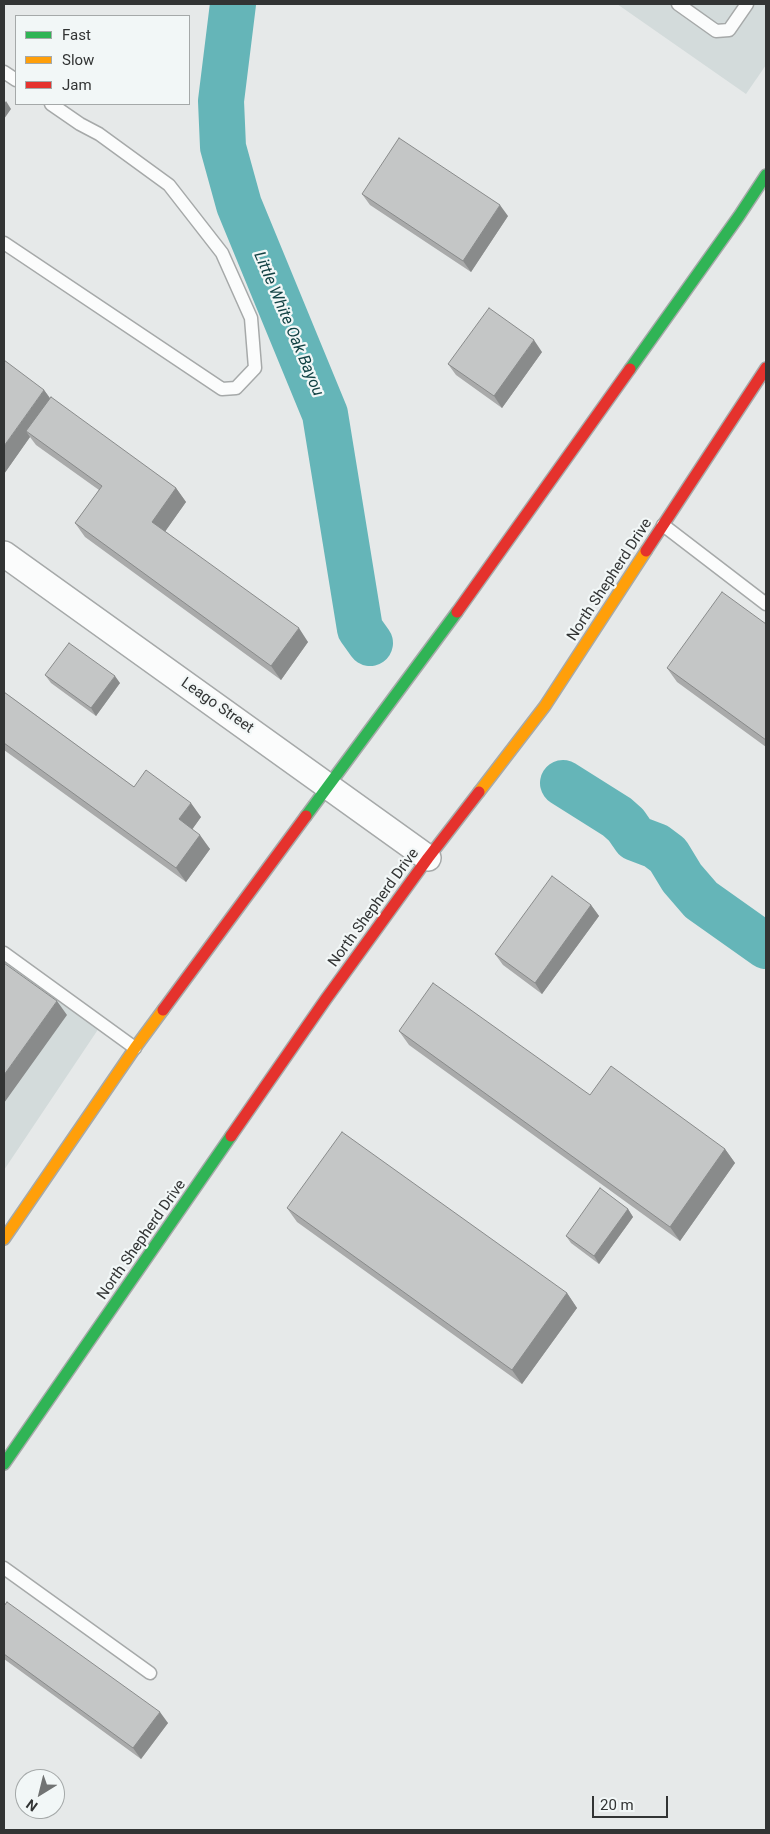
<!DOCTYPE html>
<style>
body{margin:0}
#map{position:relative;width:770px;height:1834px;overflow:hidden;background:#e6e9e9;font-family:Roboto,sans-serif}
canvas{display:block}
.frame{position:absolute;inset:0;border:5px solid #323434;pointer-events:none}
.legend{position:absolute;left:15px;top:15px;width:175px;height:90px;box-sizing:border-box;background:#f2f7f7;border:1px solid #a5a9a9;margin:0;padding:6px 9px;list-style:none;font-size:15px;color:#323434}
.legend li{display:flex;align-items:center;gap:10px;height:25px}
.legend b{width:25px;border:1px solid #a5a9a9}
.north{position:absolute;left:15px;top:1769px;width:50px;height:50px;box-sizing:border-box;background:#f2f7f7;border:1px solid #a5a9a9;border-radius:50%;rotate:216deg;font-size:14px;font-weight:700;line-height:20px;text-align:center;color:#323434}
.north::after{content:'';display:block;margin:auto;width:18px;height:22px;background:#717373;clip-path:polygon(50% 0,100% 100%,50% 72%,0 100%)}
.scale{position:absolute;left:592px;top:1796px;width:76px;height:22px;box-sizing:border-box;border:2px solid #323434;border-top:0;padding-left:6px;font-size:15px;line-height:18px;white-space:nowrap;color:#323434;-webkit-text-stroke:4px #f2f7f7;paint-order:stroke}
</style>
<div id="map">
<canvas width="770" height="1834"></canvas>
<div class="frame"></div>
<ul class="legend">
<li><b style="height:6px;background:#30b455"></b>Fast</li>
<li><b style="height:6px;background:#ff9f0a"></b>Slow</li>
<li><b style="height:6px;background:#e5322d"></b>Jam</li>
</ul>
<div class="north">N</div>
<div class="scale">20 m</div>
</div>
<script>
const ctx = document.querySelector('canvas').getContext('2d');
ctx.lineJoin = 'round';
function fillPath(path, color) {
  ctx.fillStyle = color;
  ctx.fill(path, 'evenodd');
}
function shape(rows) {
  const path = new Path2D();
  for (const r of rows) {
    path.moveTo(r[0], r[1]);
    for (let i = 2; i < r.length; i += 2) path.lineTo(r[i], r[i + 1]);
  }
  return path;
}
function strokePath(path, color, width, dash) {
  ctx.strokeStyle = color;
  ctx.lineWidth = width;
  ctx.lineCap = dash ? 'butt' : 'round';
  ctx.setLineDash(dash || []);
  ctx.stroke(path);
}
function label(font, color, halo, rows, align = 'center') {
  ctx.font = font + ' Roboto,sans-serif';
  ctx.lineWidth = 4.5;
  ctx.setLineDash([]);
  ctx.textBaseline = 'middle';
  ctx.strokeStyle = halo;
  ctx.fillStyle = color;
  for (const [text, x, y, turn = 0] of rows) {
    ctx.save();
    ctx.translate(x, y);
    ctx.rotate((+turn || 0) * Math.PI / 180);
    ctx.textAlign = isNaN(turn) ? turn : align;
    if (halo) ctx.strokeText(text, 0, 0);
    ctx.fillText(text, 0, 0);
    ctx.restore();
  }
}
const built = shape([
 [617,4,766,4,766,65,746,94],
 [4,960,99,1028,4,1170]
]);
const river = shape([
 [233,4,221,101,223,147,239,205,325,414,360,629,370,643],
 [563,783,617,817,626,825,635,838,656,846,668,855,682,878,701,900,766,946]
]);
const lane = shape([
 [678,4,716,31,729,30,747,4],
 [4,72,16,80],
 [4,243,222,389,236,388,255,368,251,318,222,253,169,185,99,134,80,124,51,104],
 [663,525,766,604],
 [4,953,135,1048],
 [4,1568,150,1673]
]);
const street = shape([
 [4,554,428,858]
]);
const fast = shape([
 [630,369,739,216,766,175],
 [306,816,457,612],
 [4,1464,231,1136]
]);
const slow = shape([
 [479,792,545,706,646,551],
 [4,1239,135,1048,163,1010]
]);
const jam = shape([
 [646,551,766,368],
 [457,612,630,369],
 [163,1010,306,816],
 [231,1136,326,999,428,858,479,792]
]);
const wall = shape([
 [362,194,508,216,471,272,370,205],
 [542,352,502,408,456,375,448,364],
 [44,390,50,398,176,488,186,502,165,531,308,642,281,680,85,537,75,523,99,490,36,445,30,437,4,474],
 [766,624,766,747,677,682,667,668],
 [45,675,120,683,96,716,51,683],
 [4,692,134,787,201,817,192,829,210,849,186,882,4,750],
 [591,905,599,916,542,994,503,965,495,954],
 [399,1031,590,1095,725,1149,735,1163,680,1241,409,1045],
 [287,1208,567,1293,577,1308,522,1384,297,1222],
 [628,1209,633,1217,599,1264,571,1243,566,1236],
 [4,1606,168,1723,141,1759,4,1659]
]);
const shadedWall = shape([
 [6,101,11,109,4,119,4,104],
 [500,205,508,216,471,272,463,261],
 [534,340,542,352,502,408,494,396],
 [44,390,54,404,26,431,30,437,4,474,4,446],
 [176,488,186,502,162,536,152,522],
 [299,628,308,642,281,680,271,666],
 [115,676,120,683,96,716,91,708],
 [191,803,201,817,189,834,179,819],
 [200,835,210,849,186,882,176,868],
 [591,905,599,916,542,994,535,983],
 [57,1001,67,1015,4,1103,4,1075],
 [725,1149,735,1163,680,1241,670,1227],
 [628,1209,633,1217,599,1264,594,1256],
 [567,1293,577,1308,522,1384,512,1370],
 [160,1712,168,1723,141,1759,133,1748]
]);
const building = shape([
 [399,138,500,205,463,261,362,194,399,138],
 [489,308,534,340,494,396,448,364,489,308],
 [4,360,44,390,4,446,4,360],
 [51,397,176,488,152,522,299,628,271,666,75,523,102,486,26,431,51,397],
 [722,592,766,624,766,740,667,668,722,592],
 [69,643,115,676,91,708,45,675,69,643],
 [4,692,134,787,146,770,191,803,179,819,200,835,176,868,4,743,4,692],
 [552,876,591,905,535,983,495,954,552,876],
 [4,963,57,1001,4,1075,4,963],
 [433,983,590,1095,611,1066,725,1149,670,1227,399,1031,433,983],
 [342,1132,567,1293,512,1370,287,1208,342,1132],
 [600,1188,628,1209,594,1256,566,1236,600,1188],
 [7,1602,160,1712,133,1748,4,1654,4,1606,7,1602]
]);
const streetNames = [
 ["North Shepherd Drive",610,580,-57],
 ["Leago Street",217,706,35],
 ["North Shepherd Drive",374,908,-54],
 ["North Shepherd Drive",142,1240,-55]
];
const waterNames = [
 ["Little White Oak Bayou",288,324,67]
];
fillPath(built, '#d3dbdb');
strokePath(river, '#65b5b8', 46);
strokePath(lane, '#a6a9a9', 15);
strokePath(street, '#a6a9a9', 28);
strokePath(fast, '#a6a9a9', 14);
strokePath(slow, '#a6a9a9', 14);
strokePath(jam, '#a6a9a9', 14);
strokePath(lane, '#fbfcfc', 12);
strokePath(street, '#fbfcfc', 25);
strokePath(fast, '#30b455', 11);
strokePath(slow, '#ff9f0a', 11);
strokePath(jam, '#e5322d', 11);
fillPath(wall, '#a9aaaa');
fillPath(shadedWall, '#898b8b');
fillPath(building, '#c4c6c6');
strokePath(building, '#898b8b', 1);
label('15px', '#323434', '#f2f7f7', streetNames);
label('italic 16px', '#124244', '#f2f7f7', waterNames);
</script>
